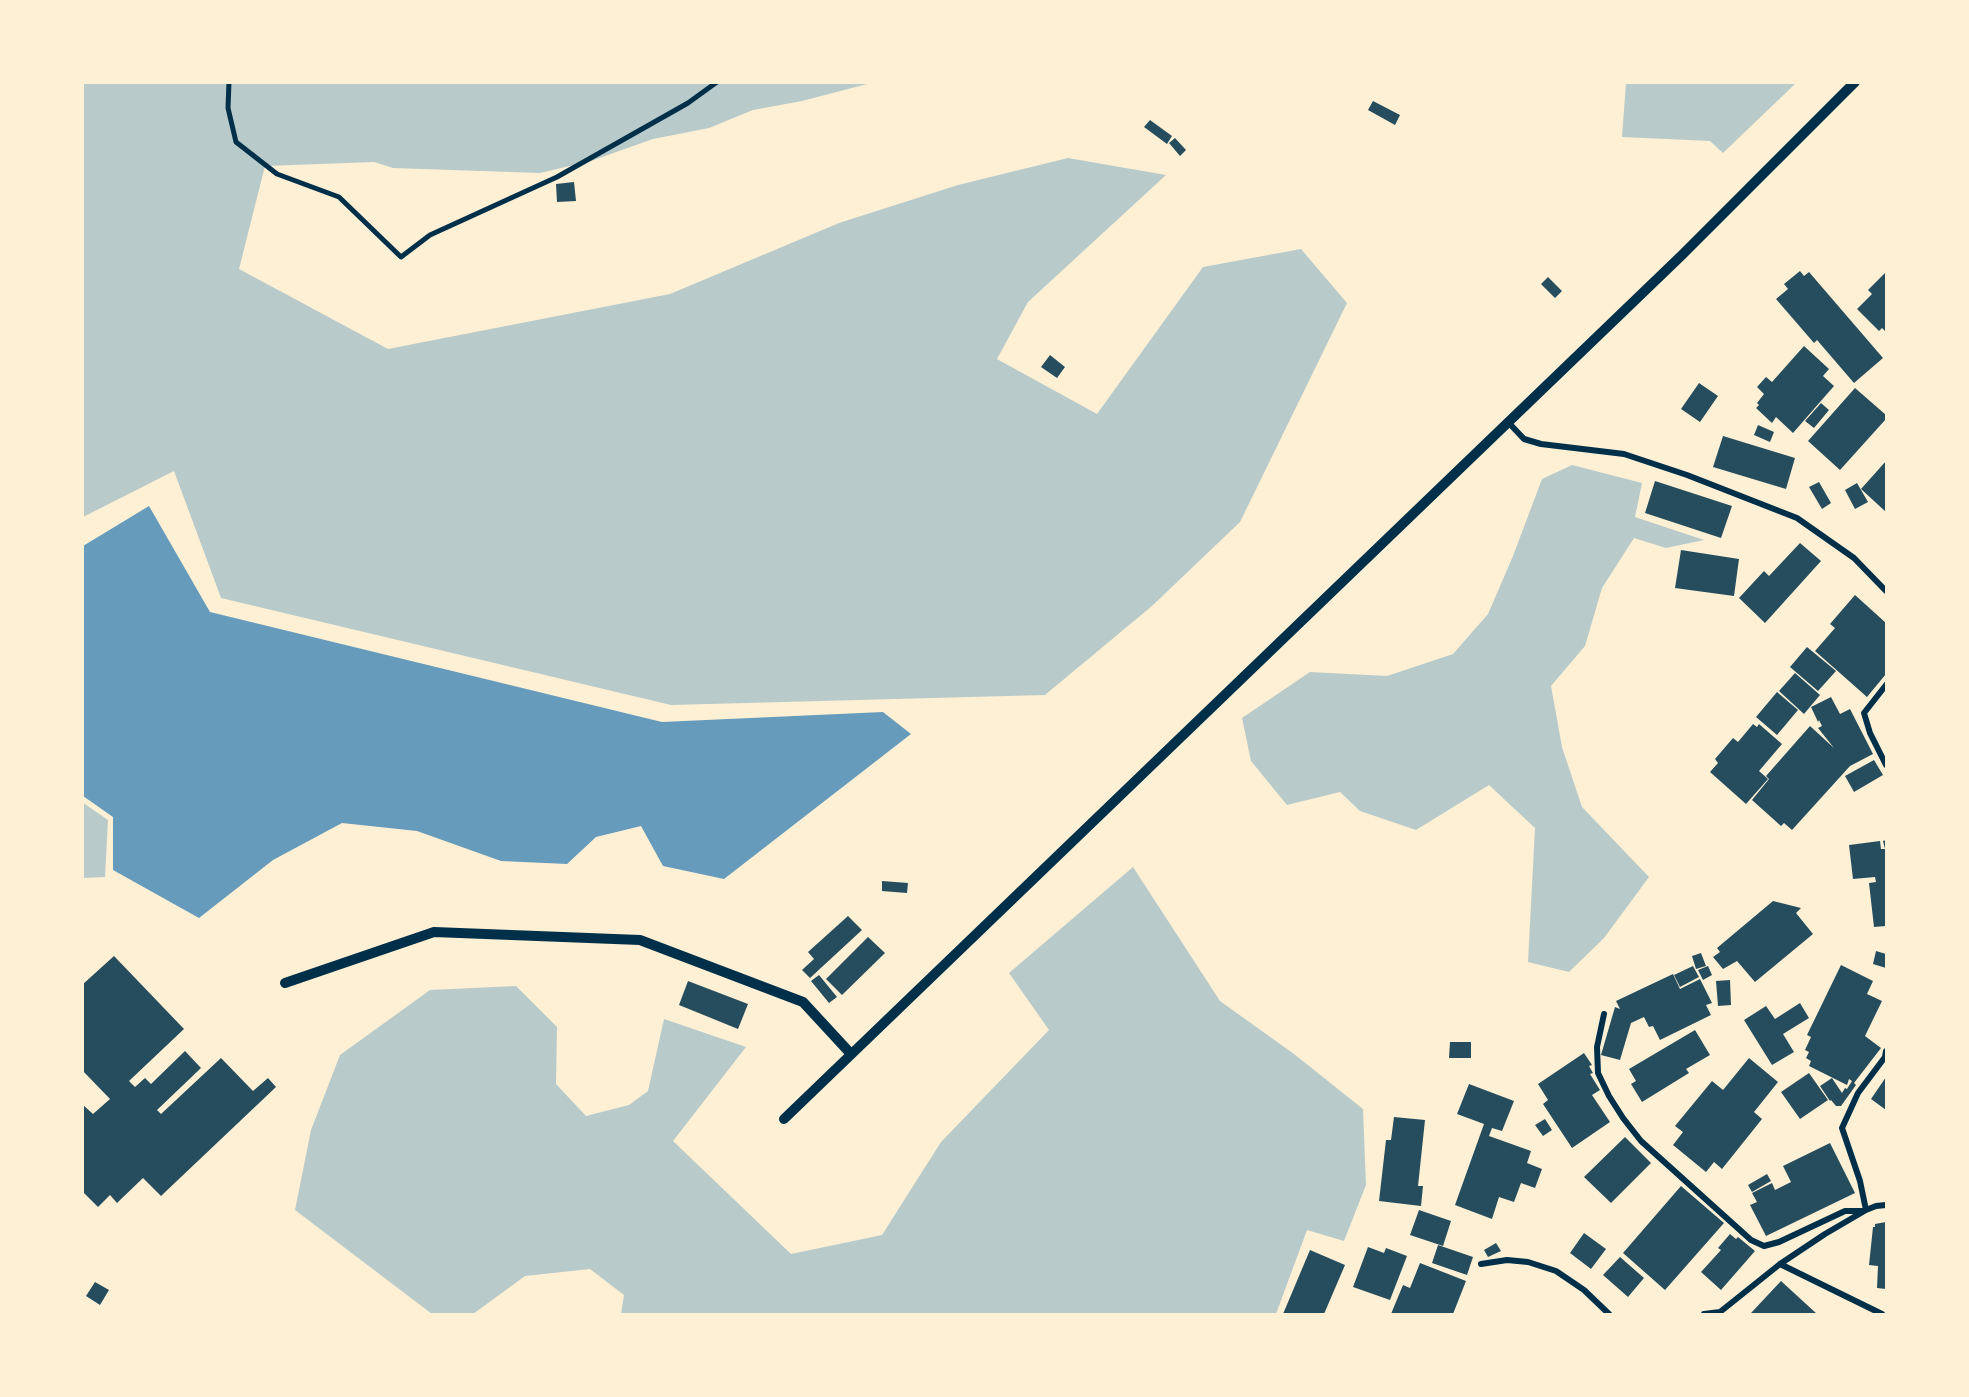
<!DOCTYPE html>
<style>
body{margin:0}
#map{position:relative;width:1969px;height:1397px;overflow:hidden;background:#fdf0d5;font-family:Ubuntu,sans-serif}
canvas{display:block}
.frame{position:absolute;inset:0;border:84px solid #fdf0d5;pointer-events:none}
</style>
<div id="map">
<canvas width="1969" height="1397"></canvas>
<div class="frame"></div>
</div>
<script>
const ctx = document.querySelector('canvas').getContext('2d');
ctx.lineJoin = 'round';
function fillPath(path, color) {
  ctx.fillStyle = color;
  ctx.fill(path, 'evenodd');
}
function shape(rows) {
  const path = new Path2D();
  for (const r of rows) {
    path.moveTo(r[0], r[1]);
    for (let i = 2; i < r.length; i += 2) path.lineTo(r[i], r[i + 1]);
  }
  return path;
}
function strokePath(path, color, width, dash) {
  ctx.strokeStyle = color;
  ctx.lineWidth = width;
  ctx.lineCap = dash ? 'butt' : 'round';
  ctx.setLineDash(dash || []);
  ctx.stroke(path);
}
const green = shape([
 [83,83,871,83,802,101,753,110,709,128,653,139,591,161,540,173,393,168,374,162,265,166,239,269,388,349,670,294,839,223,958,185,1068,158,1166,175,1028,302,997,359,1097,414,1203,267,1301,249,1347,303,1240,522,1152,606,1045,695,671,705,221,598,174,471,83,517],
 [1626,83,1626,82,1796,83,1723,153,1710,141,1622,137],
 [1572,465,1642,483,1635,517,1704,540,1666,548,1634,538,1602,588,1585,646,1551,686,1562,747,1582,807,1649,877,1604,938,1569,972,1528,962,1535,828,1489,785,1416,830,1360,811,1340,792,1287,805,1251,761,1242,718,1310,672,1387,676,1453,654,1488,614,1513,556,1542,479],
 [82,802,108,820,105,877,83,878],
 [1133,867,1220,1001,1294,1054,1363,1109,1366,1185,1344,1241,1307,1230,1276,1314,621,1314,624,1295,590,1269,525,1276,473,1314,432,1314,295,1210,311,1130,340,1055,430,990,516,986,557,1027,556,1084,586,1116,629,1105,648,1091,664,1019,746,1047,673,1141,791,1254,882,1235,941,1142,1049,1030,1009,973]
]);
const water = shape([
 [149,506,210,612,662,722,883,712,911,734,724,879,663,866,641,826,596,837,567,864,501,861,417,831,342,823,273,860,199,918,113,870,113,817,83,796,83,546]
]);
const building = shape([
 [1373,101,1400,115,1395,125,1368,110],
 [1150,120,1172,136,1167,144,1144,127],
 [1175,138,1186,150,1180,156,1169,143],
 [574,182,576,201,557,202,556,184],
 [1800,271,1804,276,1809,272,1883,358,1854,383,1817,340,1814,343,1776,299,1788,289,1784,284],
 [1886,272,1886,332,1882,328,1879,331,1857,309,1872,294,1868,290],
 [1548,277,1562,291,1555,298,1541,284],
 [1804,346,1829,369,1823,376,1834,386,1793,433,1776,417,1772,423,1756,408,1759,405,1757,403,1764,394,1757,387,1766,377,1772,382],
 [1050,355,1065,367,1057,378,1041,367],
 [1699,383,1718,396,1700,422,1681,409],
 [1855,388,1886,415,1886,419,1840,470,1808,441],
 [1821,403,1829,410,1814,428,1805,421],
 [1758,425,1774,432,1770,442,1754,435],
 [1723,436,1795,458,1786,489,1713,467],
 [1886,461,1886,512,1861,489],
 [1655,481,1732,506,1721,538,1645,513],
 [1819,482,1831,503,1822,509,1809,487],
 [1857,483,1868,502,1855,509,1845,490],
 [1800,543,1821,561,1765,623,1739,598,1764,571,1769,576],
 [1681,550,1739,559,1734,596,1675,588],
 [1855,595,1886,623,1886,674,1867,697,1815,651,1835,628,1830,624],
 [1807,647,1836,671,1818,691,1790,667],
 [1795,673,1820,695,1804,714,1779,691],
 [1777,692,1798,710,1777,735,1756,717],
 [1831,697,1840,714,1850,709,1873,754,1850,766,1792,830,1784,823,1781,826,1752,800,1769,779,1766,776,1810,726,1834,748,1818,728,1822,726,1819,720,1818,722,1811,707],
 [1753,724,1757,727,1759,724,1782,744,1759,771,1768,779,1746,804,1710,772,1718,763,1715,759,1733,738,1738,742],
 [1874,760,1883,775,1854,792,1845,776],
 [1886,840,1886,926,1874,927,1869,883,1876,882,1875,877,1853,879,1849,845,1880,841,1881,849,1885,849,1883,841],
 [882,881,908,883,907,893,882,891],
 [1773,901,1801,908,1796,913,1813,934,1755,982,1737,961,1723,969,1713,957,1720,952,1717,948],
 [848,916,862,930,810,978,802,970,814,959,808,952],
 [868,937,885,953,842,995,826,979],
 [1876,951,1886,954,1886,968,1873,964],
 [1701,953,1706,966,1696,969,1692,956],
 [114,956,184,1029,129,1081,135,1087,145,1078,151,1084,185,1051,201,1068,157,1110,161,1114,221,1058,253,1091,268,1078,276,1087,161,1196,143,1178,117,1203,110,1195,98,1207,82,1191,82,1104,93,1114,110,1099,82,1070,82,985],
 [1841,965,1873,981,1867,994,1882,1001,1865,1036,1881,1048,1854,1083,1856,1085,1841,1106,1836,1106,1831,1100,1830,1101,1820,1086,1832,1078,1842,1093,1845,1088,1847,1089,1852,1081,1849,1079,1847,1085,1809,1066,1811,1061,1806,1058,1809,1052,1805,1050,1811,1037,1807,1035],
 [1693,966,1699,977,1680,987,1674,975],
 [1708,966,1712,975,1703,980,1698,970],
 [1673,974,1680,989,1700,979,1712,1003,1706,1005,1711,1015,1660,1040,1653,1026,1649,1027,1644,1017,1631,1023,1620,1060,1601,1055,1615,1007,1620,1009,1616,1001],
 [819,975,837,997,829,1003,811,981],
 [1730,980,1731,1005,1718,1006,1716,981],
 [688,981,748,1004,738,1029,679,1005],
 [1800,1003,1809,1018,1783,1034,1794,1052,1772,1065,1744,1020,1766,1006,1775,1019],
 [1695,1030,1710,1055,1686,1069,1689,1073,1642,1102,1631,1084,1636,1081,1629,1069],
 [1450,1042,1471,1042,1471,1058,1449,1058],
 [1584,1053,1592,1065,1589,1066,1593,1073,1590,1074,1600,1090,1592,1095,1610,1122,1572,1148,1543,1104,1548,1100,1538,1084],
 [1749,1058,1778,1082,1754,1112,1762,1119,1722,1169,1714,1162,1706,1172,1673,1145,1683,1132,1675,1126,1712,1081,1723,1090],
 [1809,1073,1828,1100,1800,1119,1781,1092],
 [1886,1077,1886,1110,1871,1099],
 [1469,1084,1514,1101,1502,1131,1492,1128,1489,1136,1531,1151,1527,1163,1542,1169,1535,1188,1521,1183,1514,1202,1499,1197,1492,1219,1455,1205,1484,1124,1457,1114],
 [1394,1117,1425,1120,1418,1186,1423,1186,1421,1206,1379,1201,1386,1140,1391,1140],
 [1545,1119,1552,1130,1543,1136,1535,1125],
 [1625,1137,1651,1163,1611,1203,1584,1177],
 [1830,1143,1855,1193,1766,1236,1750,1205,1757,1202,1752,1193,1772,1183,1775,1190,1791,1182,1783,1166],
 [1767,1174,1771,1181,1752,1192,1748,1185],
 [1681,1186,1724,1223,1665,1290,1623,1253],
 [1419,1210,1451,1221,1443,1246,1410,1235],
 [1886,1222,1886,1289,1877,1288,1878,1266,1869,1265,1873,1227,1875,1227,1875,1224],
 [1584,1233,1606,1249,1591,1269,1570,1253],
 [1730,1234,1736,1239,1738,1237,1755,1251,1721,1290,1701,1272,1721,1250,1718,1248],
 [1496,1243,1501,1251,1488,1257,1484,1250],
 [1438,1245,1473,1257,1467,1275,1432,1263],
 [1368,1247,1384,1253,1386,1248,1407,1256,1390,1300,1353,1287],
 [1310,1250,1345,1265,1324,1314,1283,1314],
 [1620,1257,1644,1278,1628,1297,1603,1275],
 [1420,1263,1466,1281,1453,1314,1391,1314,1403,1285,1410,1288],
 [1781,1281,1817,1314,1753,1314,1751,1313],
 [95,1282,109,1290,100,1305,86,1296]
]);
const pedestrian = shape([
 [229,82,228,108,236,142,277,174,339,197,401,257,430,235,557,177,688,103,717,82]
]);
const minor = shape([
 [1508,422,1524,439,1541,444,1624,454,1687,475,1797,518,1854,558,1886,591],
 [1886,685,1864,713,1870,733,1886,765],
 [1604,1014,1597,1047,1598,1073,1609,1096,1623,1118,1641,1141,1751,1240,1764,1246,1779,1242,1845,1211,1864,1211],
 [1866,1210,1860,1181,1842,1128,1858,1093,1885,1057,1886,1051],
 [1481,1264,1507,1260,1528,1262,1556,1271,1584,1290,1609,1314],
 [1780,1264,1882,1314],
 [1704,1314,1720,1312,1780,1264,1825,1234,1866,1210,1876,1206,1886,1205]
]);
const tertiary = shape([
 [285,983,434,932,640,940,803,1002,851,1054],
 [784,1119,1682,255,1855,82]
]);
fillPath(green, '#b9caca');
fillPath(water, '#669bbc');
fillPath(building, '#264d5e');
strokePath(pedestrian, '#003049', 5);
strokePath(minor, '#003049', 6);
strokePath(tertiary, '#003049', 10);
</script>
